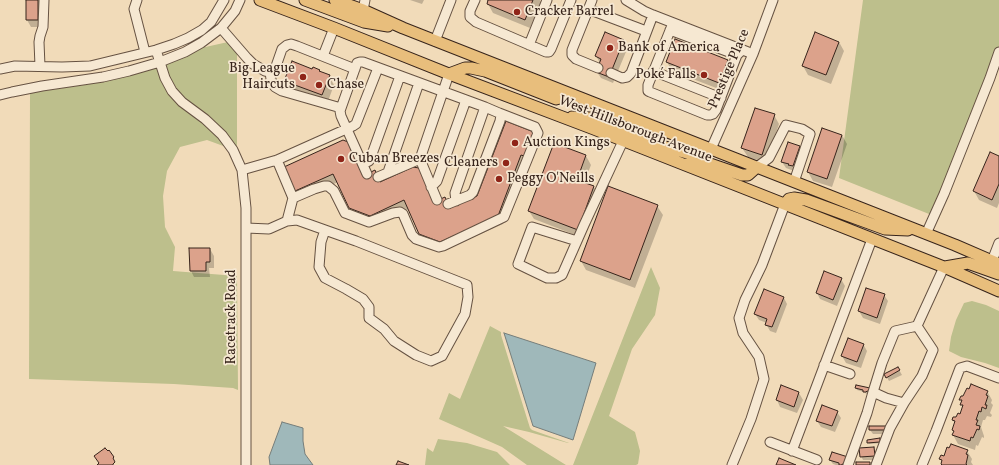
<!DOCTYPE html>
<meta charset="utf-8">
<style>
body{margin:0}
canvas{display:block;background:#f1dbb9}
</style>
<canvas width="999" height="465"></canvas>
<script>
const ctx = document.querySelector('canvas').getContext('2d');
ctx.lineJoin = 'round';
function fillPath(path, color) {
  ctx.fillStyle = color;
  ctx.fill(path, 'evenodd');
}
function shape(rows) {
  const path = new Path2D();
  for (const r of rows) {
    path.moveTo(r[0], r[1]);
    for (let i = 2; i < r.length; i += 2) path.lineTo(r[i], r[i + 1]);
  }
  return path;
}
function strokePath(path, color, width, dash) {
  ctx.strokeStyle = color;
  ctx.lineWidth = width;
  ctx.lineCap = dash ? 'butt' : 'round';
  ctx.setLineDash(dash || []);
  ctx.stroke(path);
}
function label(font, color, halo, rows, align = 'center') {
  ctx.font = font + ' Vollkorn,serif';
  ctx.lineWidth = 3.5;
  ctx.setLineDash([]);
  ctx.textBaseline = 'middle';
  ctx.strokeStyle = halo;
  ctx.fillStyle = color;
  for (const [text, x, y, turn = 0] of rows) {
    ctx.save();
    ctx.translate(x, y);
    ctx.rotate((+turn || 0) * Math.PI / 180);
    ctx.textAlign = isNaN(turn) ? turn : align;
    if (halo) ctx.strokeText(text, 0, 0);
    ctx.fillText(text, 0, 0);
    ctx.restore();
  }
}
const green = shape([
 [863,0,999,0,999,66,939,218,839,178],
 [237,40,237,149,225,131,207,115,184,98,176,89,169,76,165,64,186,56,201,48],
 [157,67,202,123,219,138,226,147,207,140,180,147,167,171,163,196,165,227,175,247,173,271,237,276,238,390,233,388,174,384,29,379,30,93,104,82,130,75],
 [651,267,660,288,655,315,632,349,609,416,635,432,640,451,638,464,636,465,573,465],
 [972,301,986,305,999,311,999,368,985,363,961,357,949,351,951,337,956,320,964,303],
 [490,326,501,332,501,335,530,428,532,430,569,443,568,443,529,432,503,426,566,465,527,465,502,447,439,419,449,393,460,399],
 [438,439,467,443,497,452,510,465,425,465,427,448,433,452]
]);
const water = shape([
 [504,333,596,363,573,440,533,426,504,333],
 [282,422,303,428,303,441,305,454,313,465,270,465,269,457,282,422]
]);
const shadow = shape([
 [27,0,41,0,41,27,31,27,27,20],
 [410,0,424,0,422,4],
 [489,0,540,0,541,2,530,28,493,13,488,4],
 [624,40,628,47,613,83,601,78,597,72,600,63,596,56],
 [676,41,728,61,733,70,724,91,672,71,667,62],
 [839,42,844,51,831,84,808,75,803,66],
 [313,68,319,71,321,73,329,76,334,85,327,104,290,90,285,81,312,70],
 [774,115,779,124,766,163,748,157,742,148],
 [533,132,526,163,503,224,445,250,426,243,420,234,409,209,375,224,355,217,350,207,338,182,301,200,285,168,343,142,364,176,379,180,381,183,434,203,449,207,478,197],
 [842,135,847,144,832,187,813,181,808,172],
 [800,147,803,153,797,172,786,168,782,162],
 [586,156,591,165,584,183,594,187,599,196,583,238,534,219,529,211],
 [999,158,999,203,997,208,979,200,974,191],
 [657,206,663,215,635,288,586,270,581,261],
 [210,249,214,256,214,268,209,268,210,277,194,277,191,271],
 [841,279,845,286,837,306,820,299,817,293],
 [884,295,888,301,880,324,863,318,859,311],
 [784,298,787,304,776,333,770,331,766,324,767,323,759,320,755,314],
 [863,344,867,351,861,368,846,363,842,356],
 [898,368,902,375,889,381,885,374],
 [782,386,799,393,803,400,797,413,780,407,777,400],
 [856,388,870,389,870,393,868,392,867,394,865,393,864,392,857,390],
 [987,391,992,400,991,403,993,405,990,413,992,415,991,417,987,416,985,420,983,420,981,427,984,436,984,438,982,437,978,446,976,445,975,450,958,444,953,435,954,433,953,430,955,424,953,420,954,418,957,419,960,415,963,407,962,405,962,403,961,399],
 [837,412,841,418,835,432,821,427,817,421],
 [885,427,888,434,873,434,870,430],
 [880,439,881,443,869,444,868,443],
 [874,448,876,452,877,460,863,460,861,456],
 [967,451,972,459,971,462,973,465,942,465,942,462,941,459],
 [830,460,849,465,836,465,833,464]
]);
const building = shape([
 [26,0,38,0,38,20,26,20,26,0],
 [488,0,533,0,525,20,487,4,488,0],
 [605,32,624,40,609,77,596,72,601,59,595,56,605,32],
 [815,32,839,42,826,75,802,66,815,32],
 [675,39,728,60,719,83,666,62,675,39],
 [292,61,312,69,313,67,320,70,319,71,330,75,322,95,284,81,292,61],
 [755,108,775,114,762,155,741,148,755,108],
 [506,121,534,132,524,156,521,155,498,216,440,242,419,234,404,200,370,216,349,208,333,174,295,191,284,167,343,140,348,142,363,176,375,170,380,182,413,167,419,168,434,202,445,197,450,208,477,196,506,121],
 [822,128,842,135,827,179,807,172,822,128],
 [788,142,800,146,793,166,788,165,789,164,781,162,788,142],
 [554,143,586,155,577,180,594,186,578,230,528,211,554,143],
 [990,152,999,156,999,184,992,200,973,191,990,152],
 [608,186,658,205,630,280,580,261,608,186],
 [189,248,210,248,210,262,206,262,206,271,190,271,189,248],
 [824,271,842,278,833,300,816,293,824,271],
 [866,288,885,294,877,318,858,311,866,288],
 [764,289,784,297,772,327,765,325,767,319,754,314,764,289],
 [848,338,864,344,857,362,841,356,848,338],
 [898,367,900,370,886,378,884,374,898,367],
 [971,384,988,391,986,395,988,396,985,405,987,405,986,409,982,407,981,412,979,411,976,420,978,420,976,425,980,426,979,430,977,429,973,438,971,437,970,441,952,435,954,431,952,430,955,421,952,420,953,417,956,417,958,413,960,414,963,405,960,405,962,400,959,400,961,396,963,396,967,388,969,389,971,384],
 [781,385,799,392,794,407,776,400,781,385],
 [856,385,870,388,870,392,867,391,866,392,863,392,863,390,855,388,856,385],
 [822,405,838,411,832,426,816,421,822,405],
 [869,426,886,426,886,430,869,430,869,426],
 [880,438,880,442,867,443,867,440,880,438],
 [951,444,968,450,966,454,968,455,966,464,967,465,942,465,941,464,942,460,939,459,941,455,944,456,947,447,949,448,951,444],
 [874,447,875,456,860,457,859,448,874,447],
 [105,448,108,451,109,450,114,457,113,458,115,462,113,464,113,465,97,465,99,463,94,456,105,448],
 [832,452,848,457,845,465,842,464,842,465,839,465,839,463,829,460,832,452],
 [779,458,796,465,776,465,779,458],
 [398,461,409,465,396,465,398,461],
 [856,462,870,462,870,465,856,465,856,462]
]);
const minor = shape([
 [137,0,134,9,145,52],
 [475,0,470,11,470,17,476,22,546,52,549,52,551,49,571,0],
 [592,0,572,50,572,55,576,59,598,68],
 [626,0,644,11,653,15,748,52],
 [588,9,646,31],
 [363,10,365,0],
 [673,23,648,85,648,91,650,92,707,115,710,115,713,114,716,110,737,55,742,50],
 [221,28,247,58,253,64,265,71,270,72,275,69,282,49,287,45,291,44,297,46,355,69],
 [670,30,737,55],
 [435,41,451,0],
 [529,45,547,0],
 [156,50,165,78,172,91,182,102,205,119,222,135,233,150,242,170,246,208,246,465],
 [323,56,334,28],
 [40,66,39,42,40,36,43,27,44,0],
 [0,69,15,66,62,67,90,66,156,50,174,44,188,38,202,30,211,22,224,0],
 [653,71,721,98],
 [270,72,271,79,272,83,275,87,282,91,341,108],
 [611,73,622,78,627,77,631,73,653,15],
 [0,95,12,92,42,86,103,77,129,71,160,62,185,52,201,43,221,28,235,11,240,0],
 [711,149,753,54,773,0],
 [420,159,449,74],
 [277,160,293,198,314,189,324,186,328,186,334,191,345,213,348,214,369,222,393,213,400,212,403,214,412,235,416,239,439,247,443,246,504,217,538,133,535,127,499,113],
 [363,164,369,161,371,157,400,76],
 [757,167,769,158,786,125,802,129,810,134,794,182],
 [242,170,277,160,353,126,356,124,378,68],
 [388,172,419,83],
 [367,174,341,116,340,111,357,63,360,62,363,62,485,107,499,113,501,115,500,121,473,192,470,195,448,204],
 [378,177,420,159,437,200],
 [431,187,437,181,466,100],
 [456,201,455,193,485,107],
 [287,221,293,198],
 [246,228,269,229,287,221,297,220,325,230,356,241,467,285,468,297,465,314,442,356,431,361,416,355,394,341,384,329,369,318,369,307,363,299,346,289,325,278,319,267,321,242,325,230],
 [926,234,944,194,990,78,999,52],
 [577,241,532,227,518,264,547,278,556,278,562,275,584,225,623,141],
 [992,261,999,243],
 [917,326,933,350,922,376,904,403,886,398,873,392,882,363,895,331,917,326,944,267],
 [824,365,850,374],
 [770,442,817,460],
 [792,451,872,239],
 [732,465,751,419,764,379,759,357,743,333,739,318,745,300,762,265,785,204],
 [848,465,867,413,873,392],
 [876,465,890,428,904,403],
 [922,465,936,431,960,368,967,366,999,378]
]);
const major = shape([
 [260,0,334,28,449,74,594,129,944,267,999,291],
 [305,0,364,22,388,26],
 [335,0,363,10,403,28,955,245,999,264],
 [449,74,465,68,471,68,485,71,556,99,573,95],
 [572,117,590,118,665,147,687,153,699,156,705,153,711,149],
 [687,164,707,163,742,175,748,175,757,167],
 [785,204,789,199,794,198,806,200,885,229,908,230],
 [945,267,968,263,999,274]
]);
const markers = [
 [517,12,4,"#8f2418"],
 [610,48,4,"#8f2418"],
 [704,75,4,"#8f2418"],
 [303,77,4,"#8f2418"],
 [319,85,4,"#8f2418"],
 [515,143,4,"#8f2418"],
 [341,159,4,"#8f2418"],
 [506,163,4,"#8f2418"],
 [499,179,4,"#8f2418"]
];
const poiNames = [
 ["Cracker Barrel",525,12],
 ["Bank of America",618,48],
 ["Big League",295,69,"right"],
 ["Haircuts",295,85,"right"],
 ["Poké Falls",696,75,"right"],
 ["Chase",327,85],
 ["Auction Kings",523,143],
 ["Cuban Breezes",349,159],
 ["Cleaners",498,163,"right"],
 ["Peggy O'Neills",507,179]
];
const streetNames = [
 ["Prestige Place",730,69,-67],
 ["West Hillsborough Avenue",635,130,21],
 ["Racetrack Road",232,317,-90]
];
fillPath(green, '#bdbf8c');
fillPath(water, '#9fb8ba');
strokePath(water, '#757d7a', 1);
fillPath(shadow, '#0003');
fillPath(building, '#dca28b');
strokePath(building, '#37241b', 1);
strokePath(minor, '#665242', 11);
strokePath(major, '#37241b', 13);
strokePath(minor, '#f6e8d2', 9);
strokePath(major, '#e8be7c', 11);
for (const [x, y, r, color] of markers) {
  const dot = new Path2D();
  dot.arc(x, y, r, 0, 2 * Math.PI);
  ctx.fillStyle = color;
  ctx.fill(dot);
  strokePath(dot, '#f6e8d2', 1.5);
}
label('14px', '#37241b', '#f6e8d2', poiNames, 'left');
label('14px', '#37241b', '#f6e8d2', streetNames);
</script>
